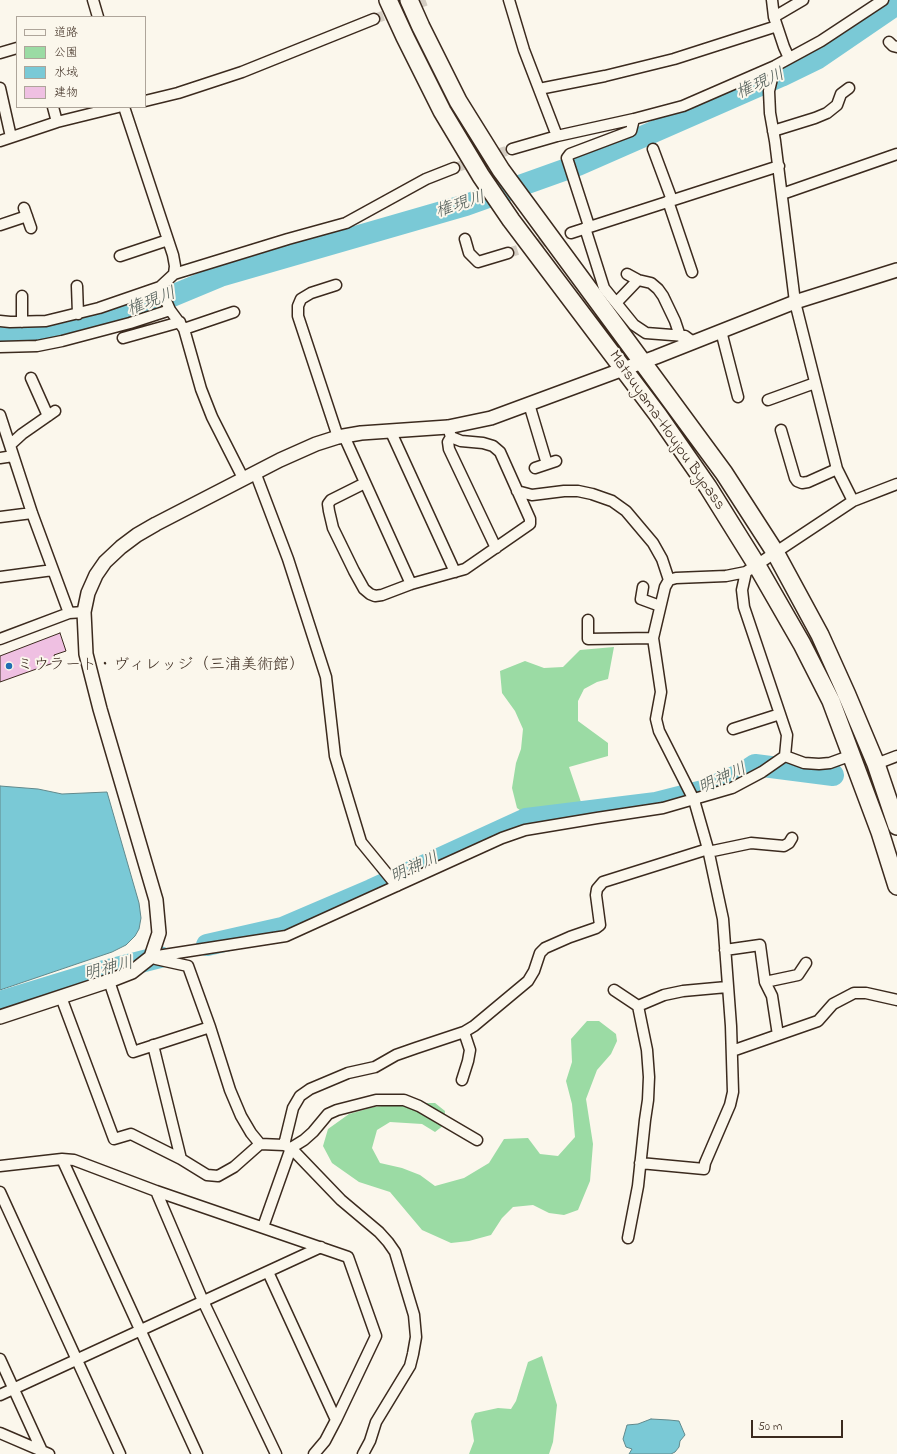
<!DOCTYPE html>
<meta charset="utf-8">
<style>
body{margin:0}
#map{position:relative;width:897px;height:1454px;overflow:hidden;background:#fbf7ec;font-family:"Indie Flower","Klee One",sans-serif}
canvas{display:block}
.legend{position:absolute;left:16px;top:16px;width:130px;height:92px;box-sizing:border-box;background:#fbf7ec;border:1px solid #aea59a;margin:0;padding:5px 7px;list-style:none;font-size:12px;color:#3b2a1e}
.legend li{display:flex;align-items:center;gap:8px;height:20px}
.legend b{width:20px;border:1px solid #aea59a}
.scale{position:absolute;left:751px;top:1420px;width:92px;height:18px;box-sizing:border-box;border:2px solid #3b2a1e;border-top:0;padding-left:5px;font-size:12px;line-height:14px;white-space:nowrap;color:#3b2a1e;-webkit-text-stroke:3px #fbf7ec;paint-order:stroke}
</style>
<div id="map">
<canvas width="897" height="1454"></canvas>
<ul class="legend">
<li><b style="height:5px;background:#fbf7ec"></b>道路</li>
<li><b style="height:11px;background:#9bdba4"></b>公園</li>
<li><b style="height:11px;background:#7ac9d6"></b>水域</li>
<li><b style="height:11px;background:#efc0e2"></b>建物</li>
</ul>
<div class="scale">50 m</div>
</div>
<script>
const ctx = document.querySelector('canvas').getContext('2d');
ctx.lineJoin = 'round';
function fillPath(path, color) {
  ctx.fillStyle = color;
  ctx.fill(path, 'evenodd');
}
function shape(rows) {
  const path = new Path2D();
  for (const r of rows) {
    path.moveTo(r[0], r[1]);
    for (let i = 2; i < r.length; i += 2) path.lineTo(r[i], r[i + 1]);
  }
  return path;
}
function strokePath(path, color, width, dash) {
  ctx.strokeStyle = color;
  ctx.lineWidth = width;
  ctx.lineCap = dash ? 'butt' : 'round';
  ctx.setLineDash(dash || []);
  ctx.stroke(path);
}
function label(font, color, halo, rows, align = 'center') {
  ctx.font = font + ' "Indie Flower","Klee One",sans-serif';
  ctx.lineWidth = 4;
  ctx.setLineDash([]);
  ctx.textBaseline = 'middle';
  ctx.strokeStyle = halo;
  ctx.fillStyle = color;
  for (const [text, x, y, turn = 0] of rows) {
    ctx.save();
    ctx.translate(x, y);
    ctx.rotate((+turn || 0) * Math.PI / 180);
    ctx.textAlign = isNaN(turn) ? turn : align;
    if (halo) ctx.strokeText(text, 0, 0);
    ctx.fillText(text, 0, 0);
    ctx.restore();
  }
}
const green = shape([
 [614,647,608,679,597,682,584,689,578,701,578,721,608,743,608,756,569,767,582,805,524,813,517,808,512,788,516,763,521,749,523,729,515,711,502,693,500,671,525,661,544,668,563,667,580,650],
 [587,1021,599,1021,616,1034,617,1041,611,1054,597,1070,586,1099,593,1144,590,1181,578,1210,564,1215,549,1213,533,1205,513,1207,502,1218,491,1235,469,1241,451,1243,422,1230,390,1192,359,1182,332,1163,323,1146,328,1129,349,1114,374,1107,405,1103,435,1103,445,1111,444,1125,435,1132,422,1124,390,1122,377,1130,372,1148,380,1163,402,1168,420,1175,435,1186,464,1178,489,1163,504,1139,528,1138,540,1154,558,1156,575,1137,572,1104,566,1081,572,1062,571,1039],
 [542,1356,557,1405,553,1442,549,1454,469,1454,474,1441,471,1421,475,1413,498,1408,511,1409,516,1401,528,1362]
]);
const water = shape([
 [0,786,38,789,62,794,107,792,139,903,141,918,139,929,135,936,126,945,112,952,0,990,0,786],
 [651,1419,669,1420,679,1421,685,1435,680,1441,679,1447,675,1452,671,1454,629,1454,632,1449,626,1447,623,1439,627,1425,638,1424,651,1419]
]);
const river = shape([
 [0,338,34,338,59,334,143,308,220,276,466,205,578,165,781,76,818,58,897,4],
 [207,945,282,928,371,890,526,819,656,803,703,791,743,773,755,765,833,775],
 [0,1002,85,976,160,957]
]);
const building = shape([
 [60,633,66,651,54,655,56,662,0,682,0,656,60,633]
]);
const minorTunnel = shape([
 [374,19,428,0],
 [454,168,512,149],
 [508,253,571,233]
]);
const minor = shape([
 [93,0,98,17],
 [509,0,524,50,557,136],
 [772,0,774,17,784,47,789,58],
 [774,17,803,0],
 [889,42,893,46,897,47],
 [0,53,17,48],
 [775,66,769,91,770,113,775,141,795,302,837,469,853,501],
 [0,88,11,137],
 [539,89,605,76,674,59,777,26],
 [145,101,178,93,242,72,374,19],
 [53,107,57,122],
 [773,131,815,118,827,113,837,105,841,94,849,88],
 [0,141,57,122,118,107],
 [512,149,557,136,634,119,683,106,775,66,821,41,883,0],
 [653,149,672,200],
 [782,194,897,154],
 [668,201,692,272],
 [24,208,31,228],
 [0,225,27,216],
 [589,226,567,158,570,154,631,131,634,119],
 [585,228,604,288,634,325,646,333,685,336,693,342],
 [571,233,779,166],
 [465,239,469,253,478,262,508,253],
 [120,256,168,240],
 [174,274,288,239,346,223,426,179,454,168],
 [627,274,638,280,651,283,658,289,663,296,675,321,680,336],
 [336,285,311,293,301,299,298,306,298,316,338,437],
 [77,286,78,314],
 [160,287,170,310,184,329,201,389,212,417,243,478],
 [616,303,638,280],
 [0,321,10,322,46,321,99,308,160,287,174,274,175,266,173,255,124,107],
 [22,322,22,296],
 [184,329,234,312],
 [721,331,738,397],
 [123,338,180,322],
 [0,347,37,346,62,341,130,323,170,310],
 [31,378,48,416],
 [768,400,815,383],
 [529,404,547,464],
 [0,415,32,513,69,613],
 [390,430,455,572],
 [781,430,795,478,797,481,802,483,808,482,837,469],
 [344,436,411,584],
 [451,437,448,442,449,449,496,548],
 [10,445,22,434,55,411],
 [0,458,13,456],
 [535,468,556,461],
 [255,472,288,559,326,677,335,756,361,842,397,886],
 [365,483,331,500,328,504,329,511,333,528,354,571,364,589,370,594,375,596,382,595,411,584,465,569,530,524,530,519,500,452,493,446,483,443,461,441,451,437,448,427],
 [517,491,532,495,564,491,578,491,592,494,612,501,626,511,653,543,662,559,669,580],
 [0,517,32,513],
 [0,577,53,570],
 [643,587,641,599,660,606],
 [588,620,588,639,653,638],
 [0,639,69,613,84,612],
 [733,729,780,714],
 [785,756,804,763,819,764,830,763,852,755],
 [876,764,897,756],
 [708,852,751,843,784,846,789,843,792,838],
 [725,950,760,945,765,982,772,996,778,1035],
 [151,957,286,936,502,838,525,830,597,818,663,808,732,788,762,772,785,756,787,735,744,607,742,590,746,572],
 [156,959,188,966,210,1027,230,1090,241,1116,251,1133,260,1144,284,1145,291,1148,341,1200,379,1232,388,1242,395,1252,414,1315,416,1337,413,1354,410,1366,376,1422,370,1441,363,1454],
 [109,981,133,1052,210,1027],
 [765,982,798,975,806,963],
 [614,990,638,1006,664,995,683,991,727,987],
 [61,997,114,1139,131,1134,181,1159,207,1175,218,1176,234,1167,260,1144],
 [153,1045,181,1159],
 [732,1051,818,1021,833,1004,854,993,866,993,897,1000],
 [462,1080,468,1061,470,1050,464,1032],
 [284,1145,293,1108,300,1096,310,1089,348,1073,375,1067,396,1055,416,1048,464,1032,474,1026,528,981,534,971,540,953,545,948,570,937,596,928,600,925,596,895,597,889,603,882,708,849],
 [62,1159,197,1454],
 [640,1163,704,1169,705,1163,730,1105,733,1092,731,1026,723,919,708,849,694,800,659,731,656,719,661,692,653,638,665,587,669,580,676,578,726,576,746,572,853,501,897,484],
 [0,1166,62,1159,74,1160,156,1191,348,1257,376,1336,336,1420,325,1441,314,1454],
 [156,1191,203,1301,276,1454],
 [0,1192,120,1454],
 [263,1227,291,1148,304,1140,313,1132,328,1114,337,1110,376,1100,404,1100,419,1106,477,1140],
 [628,1238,638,1186,645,1120,648,1100,649,1077,647,1050,638,1006],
 [268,1272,336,1420],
 [0,1359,42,1451],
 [0,1395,321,1247],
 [0,1433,49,1454]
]);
const tertiary = shape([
 [0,1017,109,981,132,972,151,957,159,933,156,900,100,709,86,654,84,612,88,593,96,575,105,562,121,547,137,535,156,524,280,460,316,444,338,437,361,433,448,427,491,418,656,357,795,302,897,270]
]);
const trunk = shape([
 [388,0,405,37,442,111,481,176,511,220,658,415,708,487,756,564,802,644,831,701,880,832,897,886],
 [409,0,421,27,458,101,501,170,724,473,775,552,820,635,847,695,876,764,897,826]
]);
const markers = [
 [9,666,4,"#1f6fb2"]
];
const streetNames = [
 ["Matsuyama-Houjou Bypass",666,431,55]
];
const poiNames = [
 ["ミウラート・ヴィレッジ（三浦美術館）",17,666]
];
const waterNames = [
 ["権現川",761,85,-24],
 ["権現川",461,206,-18],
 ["権現川",152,303,-21],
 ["明神川",723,780,-24],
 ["明神川",415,869,-24],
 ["明神川",109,970,-14]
];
fillPath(green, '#9bdba4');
fillPath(water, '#7ac9d6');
strokePath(water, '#61898c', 1);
strokePath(river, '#7ac9d6', 22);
fillPath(building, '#efc0e2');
strokePath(building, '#3b2a1e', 1);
strokePath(minorTunnel, '#d5cec3', 10, [10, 5]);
strokePath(minor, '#3b2a1e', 13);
strokePath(tertiary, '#3b2a1e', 16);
strokePath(trunk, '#3b2a1e', 20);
strokePath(minor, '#fbf7ec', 10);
strokePath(tertiary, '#fbf7ec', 13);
strokePath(trunk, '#fbf7ec', 17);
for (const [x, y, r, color] of markers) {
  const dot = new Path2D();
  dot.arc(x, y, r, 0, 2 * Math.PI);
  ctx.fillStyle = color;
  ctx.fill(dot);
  strokePath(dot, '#fbf7ec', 1.5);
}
label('16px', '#3b2a1e', '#fbf7ec', streetNames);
label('16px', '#3b2a1e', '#fbf7ec', poiNames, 'left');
label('italic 17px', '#4e5a55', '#fbf7ec', waterNames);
</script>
